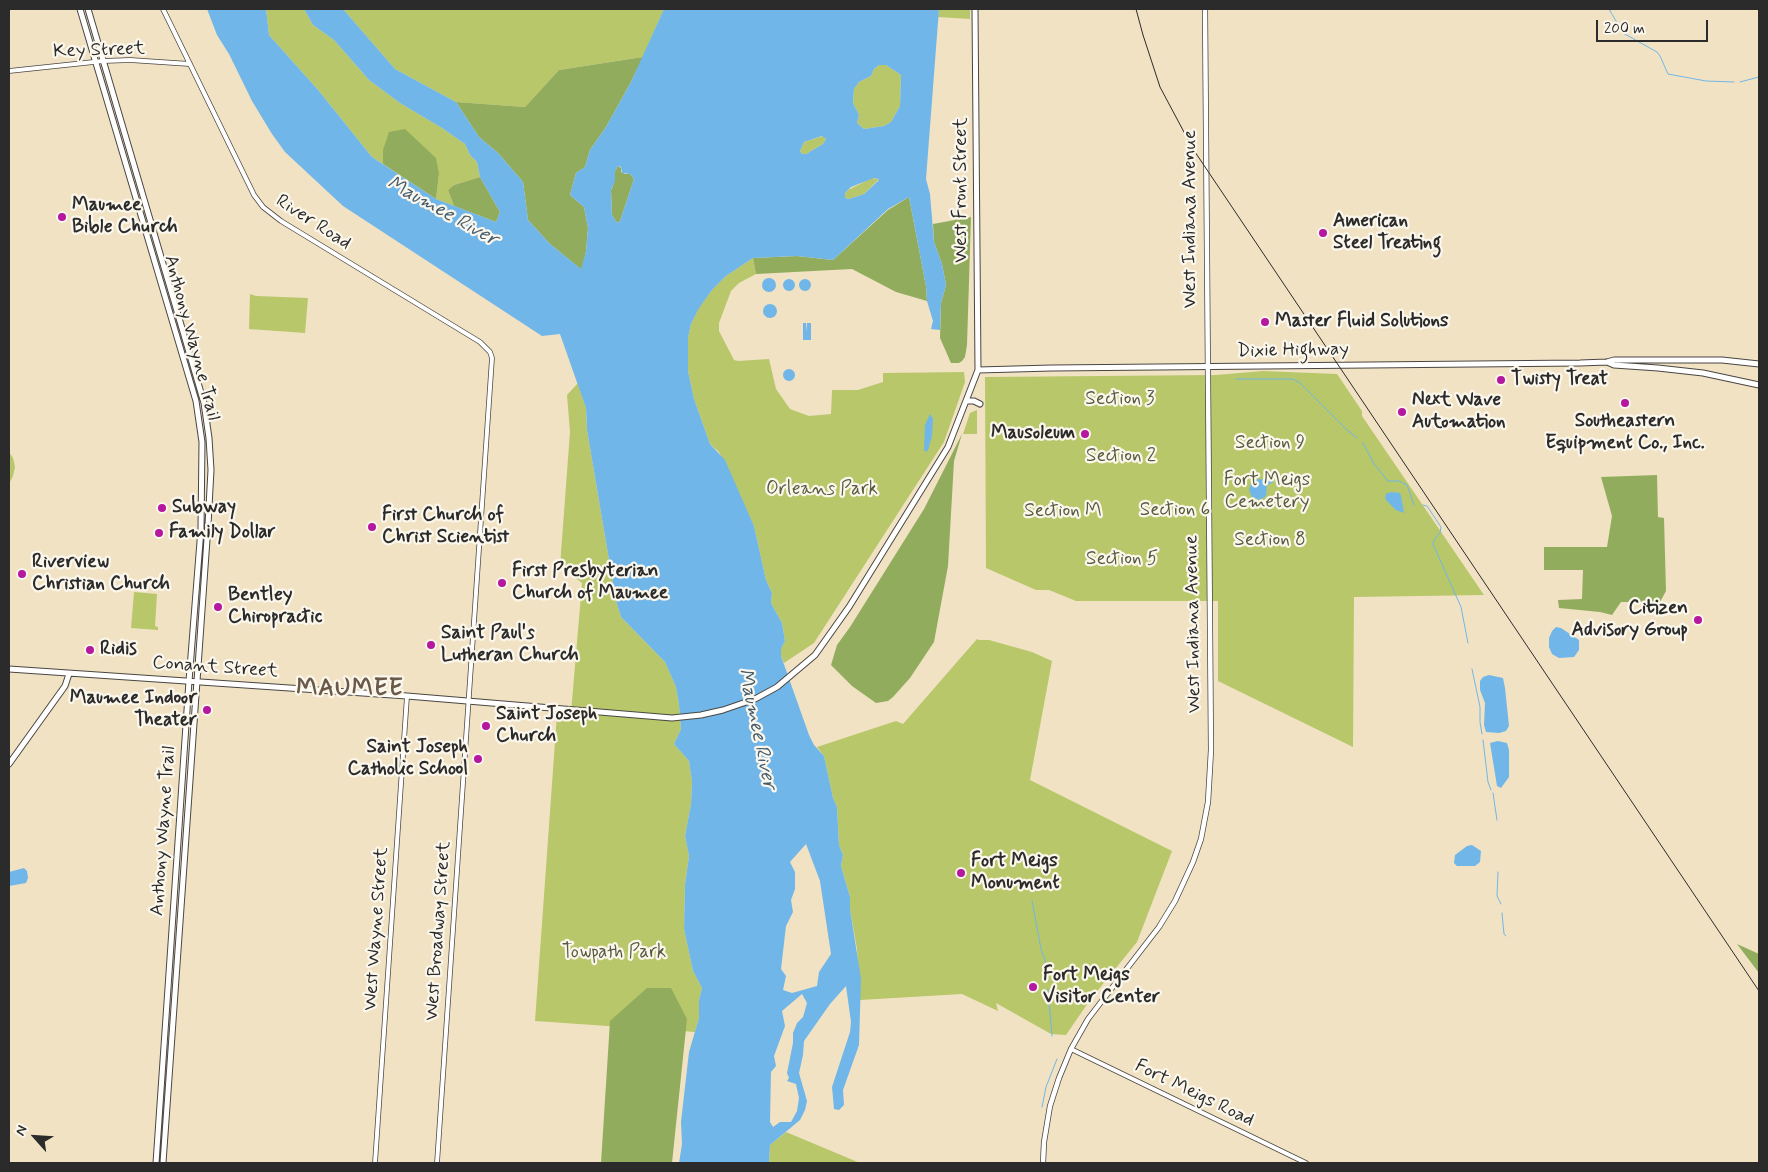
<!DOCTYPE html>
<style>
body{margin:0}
#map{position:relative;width:1768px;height:1172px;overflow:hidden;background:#f1e2c4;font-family:Mynerve,sans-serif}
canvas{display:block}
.frame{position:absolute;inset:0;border:10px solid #2b2b2b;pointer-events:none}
.north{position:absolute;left:10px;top:1112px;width:50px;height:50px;-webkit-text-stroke:4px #fbf7ec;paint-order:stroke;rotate:296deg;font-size:14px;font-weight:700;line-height:20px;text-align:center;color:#2b2b2b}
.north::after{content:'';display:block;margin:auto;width:18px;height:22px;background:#2b2b2b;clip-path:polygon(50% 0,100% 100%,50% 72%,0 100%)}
.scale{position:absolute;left:1596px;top:20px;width:112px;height:22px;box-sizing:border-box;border:2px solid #2b2b2b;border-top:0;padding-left:6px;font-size:15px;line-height:18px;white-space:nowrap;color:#2b2b2b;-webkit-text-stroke:4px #fbf7ec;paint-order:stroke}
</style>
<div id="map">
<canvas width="1768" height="1172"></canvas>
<div class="frame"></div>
<div class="north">N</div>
<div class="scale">200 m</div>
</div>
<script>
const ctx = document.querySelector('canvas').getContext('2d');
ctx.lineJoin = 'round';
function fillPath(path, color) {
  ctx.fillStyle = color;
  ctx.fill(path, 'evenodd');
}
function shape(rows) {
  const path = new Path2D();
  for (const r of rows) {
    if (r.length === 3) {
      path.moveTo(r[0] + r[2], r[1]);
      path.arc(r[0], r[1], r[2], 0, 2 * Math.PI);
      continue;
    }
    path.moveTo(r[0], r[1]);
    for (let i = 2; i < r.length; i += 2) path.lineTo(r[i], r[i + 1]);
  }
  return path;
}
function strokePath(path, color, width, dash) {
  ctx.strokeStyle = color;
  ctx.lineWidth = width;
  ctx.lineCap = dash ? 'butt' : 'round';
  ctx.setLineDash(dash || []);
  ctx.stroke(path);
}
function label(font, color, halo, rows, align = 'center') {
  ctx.font = font + ' Mynerve,sans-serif';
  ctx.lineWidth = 4.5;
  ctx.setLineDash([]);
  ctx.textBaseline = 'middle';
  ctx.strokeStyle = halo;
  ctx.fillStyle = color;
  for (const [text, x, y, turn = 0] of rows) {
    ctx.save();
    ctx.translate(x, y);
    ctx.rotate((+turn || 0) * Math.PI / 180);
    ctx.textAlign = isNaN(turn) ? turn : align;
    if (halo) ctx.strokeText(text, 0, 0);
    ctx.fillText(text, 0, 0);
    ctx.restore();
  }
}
const green = shape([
 [266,9,304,9,313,25,334,40,369,80,400,103,442,128,465,144,470,155,477,162,480,177,454,185,448,190,454,206,436,199,439,174,383,150,383,164,372,157,319,91,269,35],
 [343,9,664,9,643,57,559,70,525,107,456,102,395,69],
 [939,9,970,9,970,19,938,17],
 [879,65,886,65,901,75,900,106,891,122,884,126,864,129,857,123,859,115,853,103,854,89,859,82,871,76,874,69],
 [823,136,826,139,823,144,806,154,802,154,800,151,804,142],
 [872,178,879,179,864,194,849,199,844,198,845,193,848,190],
 [753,258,756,274,739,283,731,291,719,323,719,331,734,360,738,361,769,359,776,389,790,409,809,416,831,414,832,390,858,390,883,382,883,373,964,372,965,382,944,442,814,643,784,663,781,656,781,649,785,641,782,623,771,603,772,593,766,580,754,526,719,452,710,444,694,399,688,371,688,338,691,324,699,307,712,290,726,276],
 [250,294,256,296,308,298,305,333,249,329],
 [1263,371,1337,374,1362,411,1362,416,1484,595,1354,597,1353,747,1218,681,1218,601,1076,601,1049,590,1036,590,986,568,985,377,1216,375],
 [578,383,586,408,587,430,616,601,621,617,665,662,676,687,679,705,681,729,674,744,689,761,692,782,691,804,685,836,689,856,685,884,684,929,693,971,702,988,699,1000,699,1018,695,1032,535,1021,557,714,571,713,582,583,560,566,570,432,567,395],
 [977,410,977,434,963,434,970,413],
 [9,452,13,458,15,467,13,476,9,484,10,467],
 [134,592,157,594,155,626,158,627,158,630,131,628],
 [977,639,979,640,989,640,1032,652,1052,661,1030,780,1172,851,1137,942,1090,1000,1066,1035,1051,1034,996,1003,998,1011,962,994,860,1000,857,949,850,909,850,897,841,866,843,855,839,845,837,807,833,798,824,756,817,747,896,721,903,724],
 [786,1132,860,1163,769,1163,770,1145]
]);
const forest = shape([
 [643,57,631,82,606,127,590,150,585,167,576,173,570,195,584,207,588,228,586,252,582,270,550,244,528,220,523,182,498,153,479,137,456,102,525,107,559,70],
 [405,129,436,158,439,174,436,199,383,164,383,150,389,132],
 [618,166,621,168,621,172,625,174,630,174,634,179,620,221,617,223,612,215,611,190,613,186,615,171],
 [480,177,500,212,496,222,454,206,448,190,454,185],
 [909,197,926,286,927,301,896,292,852,269,756,274,753,258,797,256,833,260,888,210],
 [971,217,967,345,965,357,962,361,959,363,951,363,940,338,941,303,946,285,942,264,934,242,933,224],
 [962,434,954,461,948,566,934,642,910,678,893,697,888,701,876,703,852,686,831,665,837,645,850,627,924,509],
 [1657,475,1658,517,1664,518,1666,591,1660,602,1621,602,1612,615,1600,612,1559,608,1558,600,1582,599,1583,570,1544,570,1544,547,1607,547,1612,516,1601,477],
 [1737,944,1759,954,1759,973],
 [647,988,671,988,687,1019,672,1163,601,1163,610,1021]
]);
const water = shape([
 [207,9,266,9,269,35,319,91,372,157,436,199,496,222,500,212,480,177,477,162,470,155,465,144,442,128,400,103,369,80,334,40,313,25,304,9,343,9,395,69,456,102,479,137,498,153,523,182,528,220,550,244,581,269,586,252,588,228,584,207,570,195,576,173,585,167,590,150,606,127,631,82,664,9,939,9,926,179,930,194,934,242,942,264,946,285,941,303,940,330,931,329,933,321,927,301,926,286,909,197,888,209,833,260,797,256,753,258,726,276,712,290,699,308,691,324,688,338,688,371,694,399,710,444,725,460,754,526,766,580,772,593,771,603,782,623,785,641,781,649,781,656,809,735,814,745,824,756,833,798,837,807,839,845,843,855,841,866,850,897,850,909,861,979,859,1045,843,1090,844,1105,839,1110,834,1109,832,1087,850,1032,851,1022,846,986,830,1004,804,1041,803,1055,799,1073,807,1101,805,1110,800,1120,770,1145,769,1163,679,1163,682,1144,681,1122,689,1052,699,1018,699,1000,702,988,693,971,684,929,685,884,689,856,685,836,691,804,692,782,689,761,674,744,681,729,679,705,676,687,665,662,621,617,616,601,587,430,586,408,560,334,542,336,343,206,285,152,272,134,252,101,229,54,217,35],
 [879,65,886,65,901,75,900,106,891,122,884,126,864,129,857,123,859,115,853,103,854,89,859,82,871,76,874,69],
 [822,136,826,139,823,144,806,154,802,154,800,151,804,142],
 [618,166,621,167,622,173,630,174,634,179,620,221,617,223,612,215,611,190,615,181,615,171],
 [874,178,879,179,878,181,864,194,849,199,845,198,845,193,851,187],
 [806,844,820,881,831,954,819,972,817,986,792,993,783,990,786,976,781,969,786,926,793,912,791,900,795,889,795,872,790,862],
 [802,994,807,1003,803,1017,797,1023,793,1033,793,1043,787,1073,789,1078,787,1081,796,1084,799,1098,797,1111,791,1122,780,1122,773,1127,770,1122,771,1072,776,1066,774,1056,785,1026,782,1011],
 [769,285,7],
 [789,285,6],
 [805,285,6],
 [770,311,7],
 [803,323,806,323,807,332,807,323,811,323,811,340,803,340],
 [789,375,6],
 [930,414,933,419,932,436,928,450,926,452,924,450,925,425],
 [1258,479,1270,480,1274,482,1267,485,1266,496,1260,500,1252,497,1249,490,1251,483],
 [1391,492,1400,493,1401,496,1404,513,1396,510,1387,501,1385,498,1386,494],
 [1556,627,1561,628,1579,640,1579,650,1574,657,1559,658,1552,654,1549,647,1549,638,1552,631],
 [1489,675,1503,678,1505,688,1509,726,1506,731,1499,733,1486,732,1484,725,1485,703,1480,690,1480,681,1483,677],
 [1498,741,1507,743,1509,750,1509,777,1501,788,1497,786,1490,743],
 [1472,845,1481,851,1480,862,1475,866,1457,866,1454,863,1455,855,1467,846],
 [24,868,27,871,28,878,26,883,9,886,9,872]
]);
const stream = shape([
 [1609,9,1623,33,1657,52,1660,56,1668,74,1706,81,1734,82],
 [1740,82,1759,77],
 [1236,379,1293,379,1300,383,1348,431,1357,438],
 [1363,443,1374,464,1388,481,1399,481,1407,485,1414,505],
 [1423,505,1427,506,1441,527,1440,533,1434,540,1433,544,1461,607,1468,643],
 [1472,669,1480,707,1480,722,1482,734],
 [1483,740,1488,782,1491,790],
 [1493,793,1497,820],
 [1498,872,1497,896,1501,904],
 [1032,901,1041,949,1046,963,1048,981],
 [1502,913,1504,934,1506,936],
 [1048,989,1052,1036],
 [1042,1107,1046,1087,1057,1059]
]);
const tertiary = shape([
 [163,9,254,195,263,207,281,221,480,342,490,352,492,358,437,1163],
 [9,71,103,61,130,60,190,64],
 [1071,1049,1306,1163],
 [375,1163,407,696]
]);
const secondary = shape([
 [1043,1163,1044,1142,1050,1106,1059,1078,1071,1049,1088,1019,1159,927,1175,901,1193,862,1201,839,1208,802,1211,750,1205,9]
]);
const primary = shape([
 [1607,362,1614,365,1658,368,1703,373,1759,385],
 [978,370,1052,368,1580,363,1607,362,1614,360,1722,360,1759,364],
 [966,401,974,401,980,404],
 [9,669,407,696,672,718,701,715,723,710,755,699,777,687,815,655,849,607,948,447,978,370,975,9],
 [9,764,65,686,69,674]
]);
const trunk = shape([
 [80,9,196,401,202,442,201,529,189,681,156,1163],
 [88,9,204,403,209,438,211,470,208,525,163,1163]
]);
const rail = shape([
 [1136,9,1143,35,1160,87,1193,149,1759,991]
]);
const markers = [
 [62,217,5,"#b5179e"],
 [1323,233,5,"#b5179e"],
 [1265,322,5,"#b5179e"],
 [1501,380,5,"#b5179e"],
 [1625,403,5,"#b5179e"],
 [1402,412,5,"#b5179e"],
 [1085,434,5,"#b5179e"],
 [162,508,5,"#b5179e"],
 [372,527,5,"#b5179e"],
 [159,533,5,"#b5179e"],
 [22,574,5,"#b5179e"],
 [502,583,5,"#b5179e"],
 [218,607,5,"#b5179e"],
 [1698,620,5,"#b5179e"],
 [431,645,5,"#b5179e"],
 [90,650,5,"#b5179e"],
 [207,710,5,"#b5179e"],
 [486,726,5,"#b5179e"],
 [478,759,5,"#b5179e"],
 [961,873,5,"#b5179e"],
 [1033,987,5,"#b5179e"]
];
const streetNames = [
 ["Key Street",99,51,-2],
 ["West Front Street",962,190,-90],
 ["West Indiana Avenue",1191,219,-90],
 ["River Road",313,223,33],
 ["Anthony Wayne Trail",191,338,75],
 ["Dixie Highway",1293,351,-1],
 ["West Indiana Avenue",1194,624,-91],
 ["Conant Street",215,668,4],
 ["Anthony Wayne Trail",164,831,-86],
 ["West Wayne Street",377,929,-86],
 ["West Broadway Street",439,931,-86],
 ["Fort Meigs Road",1194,1094,26]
];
const poiNames = [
 ["Maumee",72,206],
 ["Bible Church",72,228],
 ["American",1333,222],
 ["Steel Treating",1333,244],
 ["Master Fluid Solutions",1275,322],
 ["Twisty Treat",1511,380],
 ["Next Wave",1412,401],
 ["Automation",1412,423],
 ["Southeastern",1625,422,"center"],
 ["Equipment Co., Inc.",1625,444,"center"],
 ["Mausoleum",1075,434,"right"],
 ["Subway",172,508],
 ["First Church of",382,516],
 ["Christ Scientist",382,538],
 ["Family Dollar",169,533],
 ["Riverview",32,563],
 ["Christian Church",32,585],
 ["First Presbyterian",512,572],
 ["Church of Maumee",512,594],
 ["Bentley",228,596],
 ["Chiropractic",228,618],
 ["Citizen",1688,609,"right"],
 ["Advisory Group",1688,631,"right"],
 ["Saint Paul's",441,634],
 ["Lutheran Church",441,656],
 ["Ridis",100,650],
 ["Maumee Indoor",197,699,"right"],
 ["Theater",197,721,"right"],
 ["Saint Joseph",496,715],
 ["Church",496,737],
 ["Saint Joseph",468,748,"right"],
 ["Catholic School",468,770,"right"],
 ["Fort Meigs",971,862],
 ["Monument",971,884],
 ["Fort Meigs",1043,976],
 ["Visitor Center",1043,998]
];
const parkNames = [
 ["Section 3",1120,400],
 ["Section 9",1270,444],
 ["Section 2",1121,457],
 ["Fort Meigs",1267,481],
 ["Cemetery",1267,503],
 ["Orleans Park",822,490],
 ["Section 6",1175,511],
 ["Section M",1063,512],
 ["Section 8",1270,541],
 ["Section 5",1122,560],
 ["Towpath Park",614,953]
];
const waterNames = [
 ["Maumee River",442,212,29],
 ["Maumee River",756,729,78]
];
const districtNames = [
 ["MAUMEE",350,690]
];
fillPath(green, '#b8c769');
fillPath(forest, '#92ac5d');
fillPath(water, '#71b6e8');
strokePath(stream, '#71b6e8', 1);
strokePath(tertiary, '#494642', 5.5);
strokePath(secondary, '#494642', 6);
strokePath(primary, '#494642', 7);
strokePath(trunk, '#494642', 7);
strokePath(tertiary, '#fff', 4);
strokePath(secondary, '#fff', 4.5);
strokePath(primary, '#fff', 5);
strokePath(trunk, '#fff', 5);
strokePath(rail, '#2b2b2b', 1);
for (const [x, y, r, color] of markers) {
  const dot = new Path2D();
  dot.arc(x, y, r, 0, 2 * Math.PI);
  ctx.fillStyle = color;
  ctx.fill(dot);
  strokePath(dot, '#fbf7ec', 2);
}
label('19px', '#2b2b2b', '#fbf7ec', streetNames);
label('bold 19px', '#2b2b2b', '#fbf7ec', poiNames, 'left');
label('19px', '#555a3e', '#fbf7ec', parkNames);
label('italic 20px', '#445c6d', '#fbf7ec', waterNames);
ctx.letterSpacing = '1px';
label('bold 24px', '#6a5849', '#fbf7ec', districtNames);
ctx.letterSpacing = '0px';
</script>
